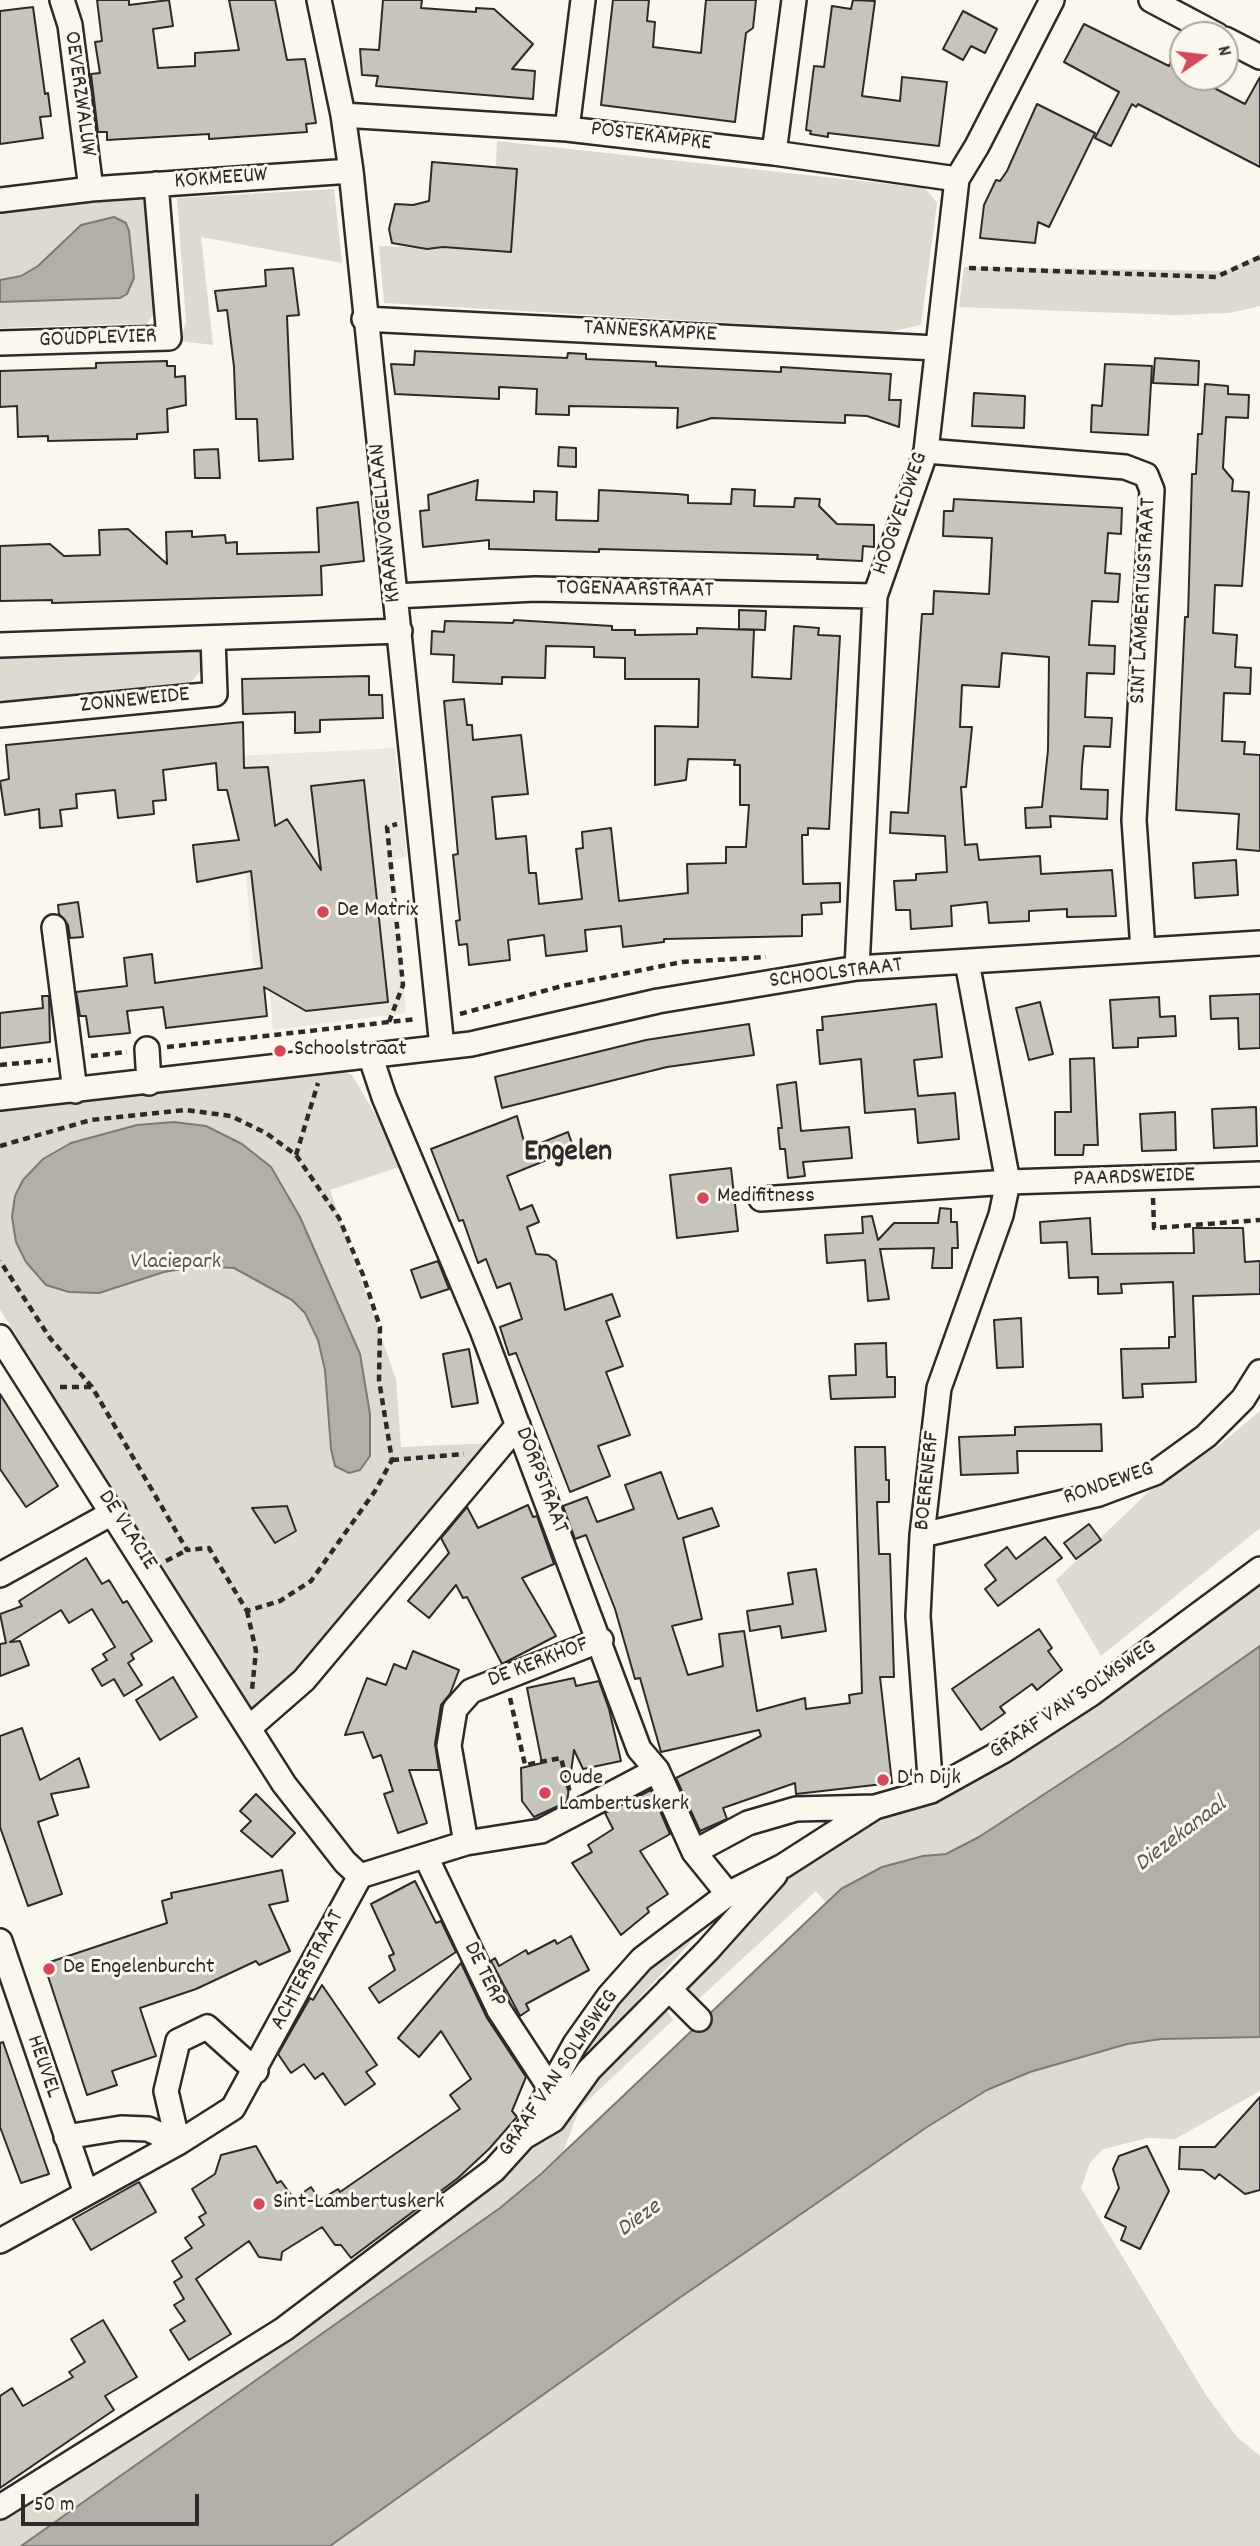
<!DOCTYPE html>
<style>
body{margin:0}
#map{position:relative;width:1260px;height:2546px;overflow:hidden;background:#fbf7ec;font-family:Dekko,sans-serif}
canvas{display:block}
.north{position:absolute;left:1169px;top:21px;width:70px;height:70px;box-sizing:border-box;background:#fbf7ec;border:2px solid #a8a59f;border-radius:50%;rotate:76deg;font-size:19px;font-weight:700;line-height:28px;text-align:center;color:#2b2b2b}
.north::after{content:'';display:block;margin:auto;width:24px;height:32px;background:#d1495b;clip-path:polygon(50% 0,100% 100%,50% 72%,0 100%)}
.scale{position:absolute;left:21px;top:2494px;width:178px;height:32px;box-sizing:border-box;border:4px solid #2b2b2b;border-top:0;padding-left:9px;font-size:21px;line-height:24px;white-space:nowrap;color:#2b2b2b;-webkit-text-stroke:5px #fbf7ec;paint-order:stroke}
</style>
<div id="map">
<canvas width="1260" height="2546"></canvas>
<div class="north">N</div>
<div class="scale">50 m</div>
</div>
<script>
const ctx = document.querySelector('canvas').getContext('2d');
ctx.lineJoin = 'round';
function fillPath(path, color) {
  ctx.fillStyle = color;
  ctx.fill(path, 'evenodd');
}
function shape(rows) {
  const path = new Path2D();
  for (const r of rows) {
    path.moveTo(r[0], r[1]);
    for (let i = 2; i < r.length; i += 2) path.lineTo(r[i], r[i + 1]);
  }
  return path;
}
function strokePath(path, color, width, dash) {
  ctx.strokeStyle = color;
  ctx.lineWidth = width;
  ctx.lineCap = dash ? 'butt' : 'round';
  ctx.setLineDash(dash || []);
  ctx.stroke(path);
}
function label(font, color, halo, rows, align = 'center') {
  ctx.font = font + ' Dekko,sans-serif';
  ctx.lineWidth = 6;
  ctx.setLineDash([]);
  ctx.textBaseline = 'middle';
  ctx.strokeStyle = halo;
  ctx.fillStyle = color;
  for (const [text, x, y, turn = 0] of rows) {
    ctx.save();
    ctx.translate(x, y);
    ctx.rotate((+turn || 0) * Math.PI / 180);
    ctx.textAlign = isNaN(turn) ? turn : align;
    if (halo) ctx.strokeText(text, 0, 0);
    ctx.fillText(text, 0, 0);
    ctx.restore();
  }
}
const built = shape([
 [395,748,407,857,391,861,406,1013,273,1030,268,970,253,964,237,756]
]);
const green = shape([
 [497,141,925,188,937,203,921,325,889,332,384,303,379,246,492,250],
 [334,189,342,263,201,237,213,345,172,340,181,337,186,322,177,198],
 [134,193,150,207,159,306,146,325,129,332,128,324,0,328,0,302,120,298,72,232,38,266,21,276,0,280,0,208],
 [1260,254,1260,306,1229,313,1174,315,959,307,964,267,1226,271],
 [203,652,205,665,186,689,0,706,0,657],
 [342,1071,352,1075,405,1165,330,1190,396,1379,401,1447,496,1443,297,1671,287,1677,250,1719,0,1309,0,1107],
 [1260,1411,1260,1528,1101,1656,1056,1580,1157,1484,1218,1446],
 [1260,1559,1260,1646,1119,1745,979,1837,946,1854,923,1856,841,1889,826,1903,816,1891,689,2008,676,1994,694,1962,817,1848,935,1792],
 [716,1915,642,1995,574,2084,559,2097,623,1993,657,1956],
 [654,2003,664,2006,673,2020,579,2109,563,2152,500,2208,21,2546,0,2546,0,2513,344,2292,453,2218,510,2173,556,2124],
 [1260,2037,1260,2091,1175,2139,1148,2138,1103,2149,1090,2163,1081,2188,1206,2395,1237,2437,1260,2456,1260,2546,330,2546,675,2301,927,2127,987,2090,1030,2072,1127,2044,1161,2039]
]);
const water = shape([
 [114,217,126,223,129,231,134,278,127,294,120,298,0,302,0,280,21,276,38,266,81,225,114,217],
 [174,1122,206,1126,242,1144,271,1167,300,1217,360,1354,370,1414,370,1456,360,1470,349,1473,335,1466,331,1449,325,1370,318,1340,305,1313,292,1300,234,1268,199,1266,164,1272,99,1293,69,1292,46,1285,26,1262,16,1242,12,1217,15,1196,23,1180,43,1159,71,1143,137,1125,174,1122],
 [1260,1646,1260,2037,1161,2039,1127,2044,1030,2072,987,2090,927,2127,675,2301,330,2546,21,2546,500,2208,542,2173,841,1889,882,1867,923,1856,946,1854,979,1837,1119,1745,1260,1646]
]);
const building = shape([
 [97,0,129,0,129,5,169,0,173,26,153,29,158,68,195,66,195,53,239,50,229,0,275,0,287,60,305,59,316,123,306,124,307,132,209,139,209,134,107,140,107,132,98,132,91,74,100,73,95,42,102,41,97,0],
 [383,0,422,0,421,8,476,12,476,8,494,9,533,44,512,69,535,71,533,99,376,86,378,76,362,75,360,49,379,50,383,0],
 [613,0,649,0,647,21,655,22,653,47,701,53,706,0,756,0,753,28,746,33,735,122,601,105,613,0],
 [853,0,875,1,862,96,900,101,902,77,947,82,939,146,828,133,828,137,810,134,811,131,806,130,814,66,824,67,832,6,851,9,853,0],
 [33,7,45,94,48,93,51,116,40,117,43,138,0,144,0,11,33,7],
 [963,11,997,29,985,53,971,46,963,60,943,49,963,11],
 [1084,24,1169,66,1183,39,1183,77,1193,77,1245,104,1260,77,1260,167,1138,104,1136,107,1132,104,1111,146,1095,138,1119,92,1064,62,1084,24],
 [1037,104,1095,133,1049,227,1038,222,1035,243,980,238,984,205,996,180,1000,181,1007,171,1037,104],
 [432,162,517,169,511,252,443,247,427,249,392,243,389,229,395,204,413,205,429,201,432,162],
 [293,268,299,315,287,316,293,459,259,461,257,419,236,419,234,367,227,310,218,311,215,291,266,286,265,270,293,268],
 [415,351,567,358,568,353,586,354,586,359,656,362,656,366,781,372,781,367,891,374,889,400,901,400,899,427,867,416,845,415,845,423,712,418,677,428,678,408,569,406,569,415,536,414,537,389,499,387,499,399,395,394,391,364,414,365,415,351],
 [1155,358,1199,361,1198,385,1153,383,1155,358],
 [167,361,167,366,175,366,175,377,185,376,186,405,167,409,168,432,137,434,137,439,48,441,48,436,18,437,17,406,0,407,0,371,96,368,96,363,167,361],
 [1105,364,1152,366,1148,435,1091,432,1092,405,1102,406,1105,364],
 [1205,384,1228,386,1228,394,1249,395,1248,418,1226,417,1223,468,1233,480,1232,491,1249,492,1242,586,1215,585,1213,633,1237,635,1235,667,1251,668,1250,694,1224,693,1222,741,1245,742,1244,754,1260,755,1260,851,1237,849,1239,814,1176,810,1185,617,1188,617,1192,474,1196,474,1198,434,1202,434,1205,384],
 [974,393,1025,396,1024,428,972,426,974,393],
 [559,447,576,448,576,467,558,466,559,447],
 [218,449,220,478,195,478,194,450,218,449],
 [478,480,476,500,534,502,534,491,557,492,556,520,598,521,599,490,677,494,688,495,688,503,731,504,732,489,755,490,754,506,794,507,795,498,820,499,819,506,837,524,874,525,874,547,863,546,862,561,817,559,818,555,599,549,599,552,489,549,489,540,423,547,420,511,429,510,428,495,478,480],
 [954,499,1122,508,1121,534,1108,533,1105,573,1120,574,1118,602,1092,601,1089,645,1115,646,1114,674,1087,673,1085,717,1112,718,1110,747,1084,746,1082,767,1081,789,1108,790,1107,819,1050,816,1051,827,1026,828,1025,808,1042,807,1048,750,1049,657,1002,653,999,687,962,685,960,727,972,727,966,787,961,787,965,845,977,844,979,860,1040,856,1041,874,1112,870,1116,916,1067,917,1067,909,1029,911,1029,921,989,923,987,902,951,906,952,926,911,929,910,910,896,910,894,881,916,880,916,874,947,872,945,836,890,833,891,812,908,813,922,614,933,614,934,591,989,594,992,538,943,536,944,511,953,511,954,499],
 [358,502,364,561,321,566,322,595,52,603,52,600,0,601,0,546,50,544,64,556,100,555,99,530,128,529,167,564,166,532,192,531,192,537,225,535,226,543,237,542,237,554,319,552,317,508,358,502],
 [739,610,766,611,765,630,739,629,739,610],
 [514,620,612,626,612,630,635,630,635,635,697,634,697,628,754,630,752,677,791,679,794,626,819,628,818,635,840,636,829,829,808,828,808,835,802,835,803,884,840,883,840,902,821,903,822,914,802,915,802,936,664,939,664,942,623,947,621,926,585,930,587,951,546,956,544,935,508,940,510,960,469,965,467,944,459,945,456,921,460,920,453,855,458,854,444,701,464,699,467,725,472,725,473,740,521,735,528,794,492,797,494,816,496,839,526,836,529,873,536,873,539,904,582,899,576,849,583,848,582,832,611,828,619,901,688,893,687,864,726,863,726,847,746,847,749,805,740,805,740,765,734,765,735,760,688,759,686,780,655,785,655,726,698,727,699,679,625,679,625,658,594,657,594,647,546,646,545,678,502,677,502,684,453,682,454,655,431,654,432,631,444,632,445,621,513,623,514,620],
 [369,676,369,695,382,695,383,718,320,720,320,732,295,733,295,712,243,714,242,679,369,676],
 [243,722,244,768,268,767,275,826,287,819,321,870,311,786,364,780,388,1002,306,1011,264,987,267,1016,166,1028,163,1007,127,1011,130,1033,89,1037,86,1016,80,1016,76,992,127,986,124,958,152,954,155,983,262,968,251,871,197,882,193,845,239,840,227,790,218,790,216,763,163,770,166,800,153,801,154,814,118,818,115,790,76,794,77,808,60,810,62,826,40,828,39,809,5,815,0,781,9,779,6,745,243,722],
 [1236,860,1238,895,1195,898,1193,863,1236,860],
 [78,902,83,937,70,938,68,925,59,914,58,905,78,902],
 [1260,994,1260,1048,1239,1049,1238,1018,1211,1019,1210,996,1260,994],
 [42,996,49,996,50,1042,0,1048,0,1013,43,1008,42,996],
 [1159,997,1160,1017,1175,1016,1176,1036,1138,1038,1138,1047,1113,1048,1110,1000,1159,997],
 [1040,1002,1053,1054,1029,1060,1016,1008,1040,1002],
 [936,1004,942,1057,914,1060,918,1096,955,1093,959,1139,918,1143,915,1109,865,1113,861,1059,820,1064,817,1030,823,1030,822,1017,936,1004],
 [749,1024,754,1055,667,1067,502,1108,495,1077,646,1040,749,1024],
 [1094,1058,1098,1145,1084,1145,1083,1155,1055,1155,1055,1112,1071,1112,1070,1059,1094,1058],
 [796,1082,801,1131,849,1127,852,1158,803,1162,805,1176,788,1178,785,1149,780,1149,778,1128,782,1128,777,1085,796,1082],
 [1256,1107,1257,1146,1214,1148,1212,1109,1256,1107],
 [1175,1112,1176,1150,1142,1151,1140,1114,1175,1112],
 [517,1116,526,1149,568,1132,574,1149,507,1176,520,1210,532,1205,539,1222,527,1227,536,1254,548,1255,556,1261,565,1310,612,1294,620,1316,606,1321,623,1366,606,1372,630,1435,598,1446,610,1476,570,1492,516,1353,509,1355,500,1327,522,1319,510,1283,497,1288,486,1259,478,1263,463,1220,459,1221,431,1149,517,1116],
 [731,1168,738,1231,677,1238,670,1175,731,1168],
 [940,1208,951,1209,951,1222,957,1222,958,1248,952,1248,952,1268,932,1268,934,1248,880,1249,889,1299,868,1301,865,1260,827,1263,825,1235,863,1233,862,1217,872,1216,878,1240,894,1223,938,1223,940,1208],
 [1090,1218,1092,1254,1194,1253,1193,1228,1243,1228,1245,1262,1260,1261,1260,1294,1193,1296,1196,1382,1142,1384,1143,1397,1123,1398,1121,1349,1169,1348,1169,1337,1175,1337,1173,1282,1121,1284,1122,1293,1098,1294,1098,1277,1069,1278,1067,1242,1041,1243,1040,1222,1090,1218],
 [438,1261,449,1289,421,1298,411,1270,438,1261],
 [1021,1318,1023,1367,997,1368,994,1320,1021,1318],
 [886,1343,887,1377,895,1377,895,1397,831,1399,829,1376,856,1375,855,1344,886,1343],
 [469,1349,478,1403,452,1407,443,1354,469,1349],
 [0,1394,58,1486,26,1507,0,1469,0,1394],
 [1101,1424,1102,1451,1017,1451,1018,1473,961,1475,959,1437,1015,1435,1015,1427,1101,1424],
 [855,1447,885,1447,886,1480,889,1480,889,1502,877,1502,879,1554,890,1554,894,1677,880,1677,892,1783,796,1794,795,1783,723,1808,727,1819,700,1831,676,1778,761,1736,759,1730,661,1752,640,1678,635,1679,615,1609,586,1535,575,1539,563,1506,587,1497,597,1522,634,1509,625,1485,661,1472,678,1519,712,1508,719,1526,683,1538,702,1619,672,1626,688,1675,723,1666,719,1634,744,1631,757,1711,805,1698,806,1709,850,1703,849,1695,862,1693,855,1447],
 [528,1505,533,1517,537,1516,554,1564,522,1578,556,1636,502,1664,467,1597,463,1598,456,1585,429,1618,408,1601,449,1553,441,1538,467,1507,478,1528,528,1505],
 [287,1506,296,1531,275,1543,252,1508,287,1506],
 [1089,1524,1101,1540,1076,1559,1064,1543,1089,1524],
 [1045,1537,1062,1558,998,1606,985,1589,996,1580,985,1565,1007,1547,1016,1559,1045,1537],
 [86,1558,102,1584,109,1580,123,1603,127,1601,152,1641,131,1654,134,1659,128,1663,142,1685,124,1696,114,1679,102,1686,92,1669,107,1660,103,1654,115,1647,92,1609,69,1623,61,1610,10,1642,20,1641,29,1665,0,1676,0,1644,6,1643,0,1614,22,1606,19,1601,86,1558],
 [816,1569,826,1631,782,1638,780,1626,750,1631,747,1611,793,1604,788,1573,816,1569],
 [1039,1629,1052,1648,1048,1651,1062,1670,1037,1690,1032,1684,1000,1707,1005,1713,981,1730,952,1689,1039,1629],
 [413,1651,459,1670,450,1694,441,1705,435,1744,439,1770,409,1770,427,1823,398,1833,384,1794,393,1791,381,1755,373,1758,363,1732,345,1735,367,1678,386,1685,394,1664,406,1669,413,1651],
 [173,1677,197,1717,160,1740,136,1700,173,1677],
 [574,1678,576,1686,599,1681,609,1709,621,1761,583,1769,574,1750,567,1802,534,1817,522,1801,521,1768,542,1763,527,1688,574,1678],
 [22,1728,40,1780,79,1758,89,1787,51,1794,58,1815,38,1822,62,1894,28,1906,0,1827,0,1736,22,1728],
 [651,1790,670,1834,640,1851,668,1894,647,1908,649,1912,621,1935,572,1863,592,1852,588,1845,613,1829,605,1813,651,1790],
 [256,1794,295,1833,272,1857,241,1831,251,1821,240,1811,256,1794],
 [282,1870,288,1901,269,1905,290,1951,259,1965,256,1961,196,1989,140,2008,156,2056,112,2071,117,2085,87,2095,44,1964,167,1923,162,1901,172,1898,171,1893,282,1870],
 [415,1881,436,1923,441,1921,456,1952,379,2003,369,1988,395,1970,389,1956,394,1954,371,1904,415,1881],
 [571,1936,589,1970,526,2004,529,2010,520,2016,491,1961,495,1958,499,1966,526,1950,528,1954,555,1940,557,1944,571,1936],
 [461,1963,487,2018,526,2077,512,2111,517,2117,489,2149,458,2178,351,2258,341,2245,335,2245,322,2227,282,2252,281,2260,259,2257,249,2241,196,2279,231,2334,189,2360,170,2330,185,2321,174,2305,184,2299,174,2282,182,2277,172,2261,192,2248,185,2238,204,2225,199,2217,206,2213,192,2189,215,2174,221,2155,256,2146,277,2183,281,2181,294,2199,311,2187,320,2200,338,2189,340,2192,460,2109,450,2095,471,2079,441,2031,419,2057,398,2038,461,1963],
 [322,1985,377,2065,366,2072,375,2084,345,2105,323,2073,315,2079,304,2064,291,2073,278,2054,310,1998,313,2000,322,1985],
 [3,2042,49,2174,21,2183,0,2127,0,2043,3,2042],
 [1260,2097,1260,2190,1245,2194,1219,2174,1215,2179,1203,2170,1179,2169,1180,2147,1215,2147,1260,2097],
 [1147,2146,1169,2191,1140,2249,1121,2240,1126,2227,1105,2217,1119,2188,1113,2169,1119,2156,1147,2146],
 [139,2182,156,2212,91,2250,73,2219,139,2182],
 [103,2320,137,2377,105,2396,114,2410,0,2488,0,2396,12,2388,23,2406,73,2377,69,2372,85,2362,71,2339,103,2320]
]);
const path = shape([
 [969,268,1216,277,1260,257],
 [460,1014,562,986,682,962,766,957],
 [389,1022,403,985,387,827,397,824],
 [167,1047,416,1019],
 [91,1056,127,1052],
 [0,1065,51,1060],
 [0,1146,91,1120,186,1110,231,1116,266,1133,296,1155,339,1218,363,1275,380,1327,379,1380,392,1460,375,1491,311,1581,280,1601,247,1611,209,1548,187,1550,92,1387,50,1338,0,1261],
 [296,1155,318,1083],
 [1153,1198,1154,1228,1260,1220],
 [60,1387,92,1387],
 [392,1460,464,1454],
 [166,1561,187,1550],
 [247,1611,256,1651,252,1690],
 [510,1698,525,1765,561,1758,570,1793]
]);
const minor = shape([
 [62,0,70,25,91,189],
 [319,0,343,115,351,171,442,1047],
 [1151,0,1217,35],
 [1225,39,1260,57],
 [343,115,567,129,774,153,957,179],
 [567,129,583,0],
 [774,153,794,0],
 [0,200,91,189,351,171],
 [364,319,936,348],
 [0,343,169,338,156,184],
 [926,451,1125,467,1146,475,1152,490,1134,820,1143,950],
 [395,596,535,589,875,596],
 [0,645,400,631],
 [0,715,215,694,213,638],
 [54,927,75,1091],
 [857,968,875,596,926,451,957,179,977,146,1052,0],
 [147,1049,149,1083],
 [371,1058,384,1097,482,1330,639,1749,657,1770,694,1852,728,1894],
 [0,1098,471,1044,658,1001,857,968,1260,943],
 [761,1199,1008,1182,1260,1174],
 [0,1337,284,1784,345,1862,360,1876],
 [922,1535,1099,1494,1155,1473,1206,1436,1243,1399,1260,1372],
 [0,1575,114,1512],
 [249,1728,304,1680,518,1425],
 [931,1791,918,1616,922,1535,939,1388,1001,1215,1008,1182,967,962],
 [466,1843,449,1746,455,1709,471,1691,601,1640],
 [694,1852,748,1823,796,1809,875,1807],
 [426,1857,499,2010,550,2088],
 [0,1941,86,2193],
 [669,1989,699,2019],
 [66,2137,121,2128,148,2129,178,2143],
 [524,2137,553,2120,589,2070,707,1951,775,1875],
 [178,2143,166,2091,178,2041,207,2027,256,2071],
 [0,2241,178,2143,233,2108,360,1876,466,1843,541,1831,657,1770],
 [0,2507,284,2329,494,2170,522,2139,575,2044,609,1996,642,1959,728,1894,783,1866,875,1807,931,1791,1003,1751,1091,1694,1260,1569]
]);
const markers = [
 [323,912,7,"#d1495b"],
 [280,1051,7,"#d1495b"],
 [703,1198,7,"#d1495b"],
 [883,1780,7,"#d1495b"],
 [545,1793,7,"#d1495b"],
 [49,1969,7,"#d1495b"],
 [259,2204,7,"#d1495b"]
];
const streetNames = [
 ["OEVERZWALUW",78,94,82],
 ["POSTEKAMPKE",651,138,7],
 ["KOKMEEUW",221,180,-4],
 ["TANNESKAMPKE",650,333,3],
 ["GOUDPLEVIER",98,340,-2],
 ["HOOGVELDWEG",902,514,-71],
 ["KRAANVOGELLAAN",387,523,-96],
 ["TOGENAARSTRAAT",635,591,1],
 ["SINT LAMBERTUSSTRAAT",1145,601,-87],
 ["ZONNEWEIDE",135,702,-6],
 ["SCHOOLSTRAAT",836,975,-7],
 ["PAARDSWEIDE",1134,1179,-2],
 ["DORPSTRAAT",540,1481,69],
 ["BOERENERF",929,1481,-84],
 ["RONDEWEG",1109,1485,-19],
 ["DE VLACIE",126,1531,57],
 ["DE KERKHOF",539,1664,-21],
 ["GRAAF VAN SOLMSWEG",1074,1701,-34],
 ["ACHTERSTRAAT",309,1971,-62],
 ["DE TERP",483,1975,64],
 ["HEUVEL",42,2067,71],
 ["GRAAF VAN SOLMSWEG",560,2074,-56]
];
const poiNames = [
 ["De Matrix",337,912],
 ["Schoolstraat",294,1051],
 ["Medifitness",717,1198],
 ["Oude",559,1780],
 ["Lambertuskerk",559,1806],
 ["D'n Dijk",897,1780],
 ["De Engelenburcht",63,1969],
 ["Sint-Lambertuskerk",273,2204]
];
const parkNames = [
 ["Vlaciepark",176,1264]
];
const waterNames = [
 ["Diezekanaal",1182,1836,-37],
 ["Dieze",640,2220,-35]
];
const districtNames = [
 ["Engelen",568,1155]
];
fillPath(built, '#ebe8de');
fillPath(green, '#dddad0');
fillPath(water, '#b1afa7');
strokePath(water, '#7b7a75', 2);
fillPath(building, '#c7c4bc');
strokePath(building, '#2b2b2b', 2);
strokePath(minor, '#2b2b2b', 28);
strokePath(path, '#2b2b2b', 4.5, [7, 5]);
strokePath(minor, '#fbf7ec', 23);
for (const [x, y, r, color] of markers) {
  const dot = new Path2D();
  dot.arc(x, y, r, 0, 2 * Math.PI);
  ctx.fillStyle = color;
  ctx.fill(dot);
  strokePath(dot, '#fbf7ec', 2.5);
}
label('23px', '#2b2b2b', '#fbf7ec', streetNames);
label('23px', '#2b2b2b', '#fbf7ec', poiNames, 'left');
label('23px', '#585754', '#fbf7ec', parkNames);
label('italic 24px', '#5a5956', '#fbf7ec', waterNames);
label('bold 30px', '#2b2b2b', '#fbf7ec', districtNames);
</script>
